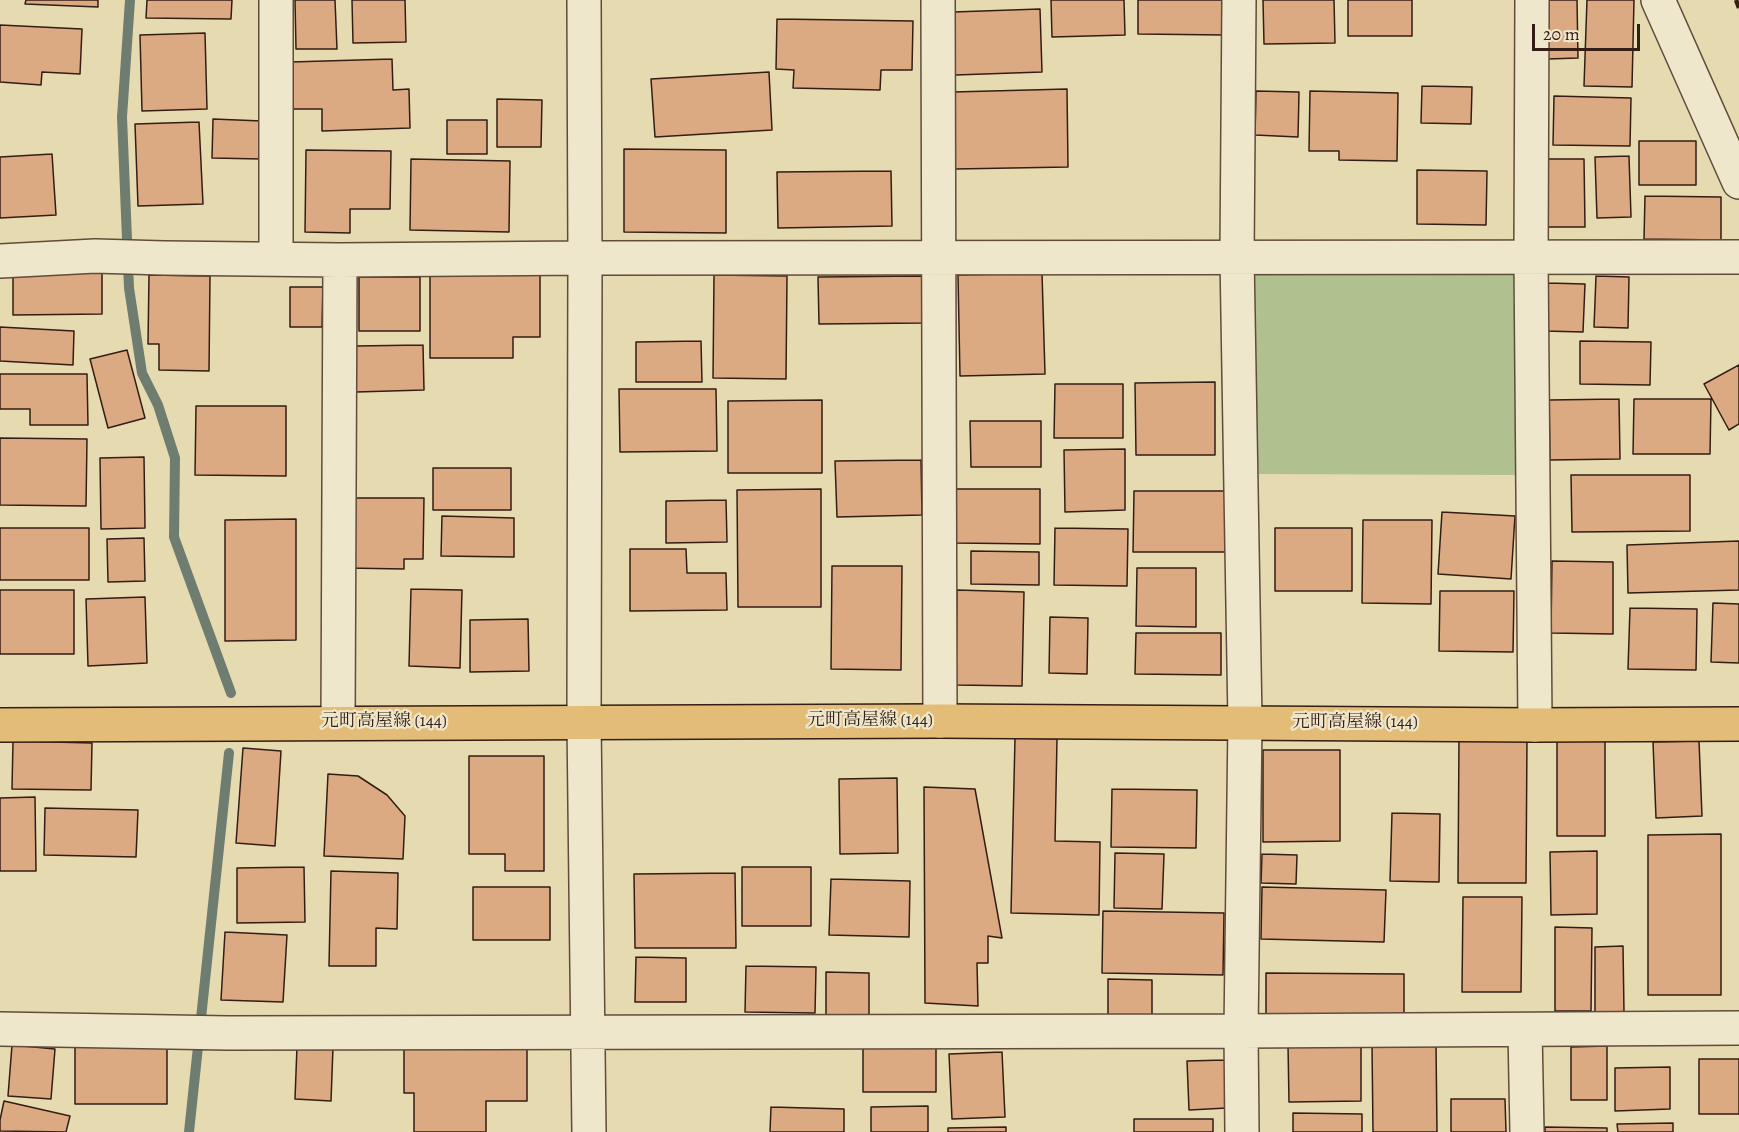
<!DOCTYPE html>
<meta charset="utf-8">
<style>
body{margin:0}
#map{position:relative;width:1739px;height:1132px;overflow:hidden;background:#e6dab1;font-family:Alegreya,serif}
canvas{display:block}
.scale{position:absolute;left:1532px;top:24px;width:108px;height:27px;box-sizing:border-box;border:3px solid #341d14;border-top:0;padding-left:8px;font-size:18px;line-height:21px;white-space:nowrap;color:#341d14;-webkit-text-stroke:4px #efe7cc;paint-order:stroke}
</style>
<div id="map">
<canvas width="1739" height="1132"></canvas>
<div class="scale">20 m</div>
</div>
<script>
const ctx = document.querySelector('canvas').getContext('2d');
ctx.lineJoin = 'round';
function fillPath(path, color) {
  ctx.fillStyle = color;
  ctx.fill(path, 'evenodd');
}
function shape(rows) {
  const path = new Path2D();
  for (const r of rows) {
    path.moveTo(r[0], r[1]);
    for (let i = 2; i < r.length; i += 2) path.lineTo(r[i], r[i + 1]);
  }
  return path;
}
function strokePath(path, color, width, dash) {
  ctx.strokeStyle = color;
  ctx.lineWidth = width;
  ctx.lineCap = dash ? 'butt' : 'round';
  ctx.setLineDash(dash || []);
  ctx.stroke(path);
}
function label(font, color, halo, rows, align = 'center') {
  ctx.font = font + ' Alegreya,"Noto Serif JP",serif';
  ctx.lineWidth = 4.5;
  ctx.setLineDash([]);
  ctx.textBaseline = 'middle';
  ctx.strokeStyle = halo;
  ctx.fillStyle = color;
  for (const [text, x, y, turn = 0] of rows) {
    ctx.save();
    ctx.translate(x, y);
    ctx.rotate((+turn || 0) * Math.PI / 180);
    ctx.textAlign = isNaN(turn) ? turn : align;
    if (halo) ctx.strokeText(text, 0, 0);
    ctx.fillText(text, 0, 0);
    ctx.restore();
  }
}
const green = shape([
 [1254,272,1518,274,1516,475,1252,474]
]);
const stream = shape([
 [130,0,122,117,129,288,142,373,158,405,175,458,174,537,231,693],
 [189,1132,229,753]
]);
const building = shape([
 [26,0,98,0,98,7,25,4,26,0],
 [147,0,232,0,231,19,146,18,147,0],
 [295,0,335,0,337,49,296,49,295,0],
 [352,0,405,0,406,42,353,43,352,0],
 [1051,0,1124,0,1125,35,1052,37,1051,0],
 [1138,0,1225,0,1225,35,1138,34,1138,0],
 [1263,0,1334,0,1335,43,1264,44,1263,0],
 [1348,0,1412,0,1412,36,1348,36,1348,0],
 [1547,0,1577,0,1578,58,1548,59,1547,0],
 [1587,0,1634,0,1632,87,1584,86,1587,0],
 [1040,9,1042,72,955,75,953,12,1040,9],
 [777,19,913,21,912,70,881,70,880,90,793,88,794,70,776,69,777,19],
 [0,25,82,29,80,74,42,72,41,85,0,82,0,25],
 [205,33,207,109,142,111,140,35,205,33],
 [392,59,393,90,409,89,410,128,322,131,322,109,292,109,291,62,392,59],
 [769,72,772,130,655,137,651,79,769,72],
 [1422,86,1472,87,1471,124,1421,123,1422,86],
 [1067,89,1068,167,955,169,953,92,1067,89],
 [1256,91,1299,92,1298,137,1255,135,1256,91],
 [1310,91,1398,93,1397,161,1339,160,1339,151,1309,151,1310,91],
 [1554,96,1631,98,1630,146,1553,145,1554,96],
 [497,99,542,100,541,147,497,147,497,99],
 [213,119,262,121,261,159,212,158,213,119],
 [447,120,487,120,487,154,447,154,447,120],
 [199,122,203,204,138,206,135,124,199,122],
 [1639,141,1696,141,1696,185,1639,185,1639,141],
 [624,149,726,150,726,233,624,232,624,149],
 [306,150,391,151,390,209,350,209,350,233,305,232,306,150],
 [52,154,56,215,0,218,0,157,52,154],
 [1629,156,1631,217,1597,218,1595,157,1629,156],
 [411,159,510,161,509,232,410,230,411,159],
 [1542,159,1584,159,1585,227,1543,227,1542,159],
 [1417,170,1487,171,1486,225,1417,224,1417,170],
 [891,171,892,226,778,228,777,172,891,171],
 [1645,196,1721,197,1721,240,1644,239,1645,196],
 [13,266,102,266,102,314,13,315,13,266],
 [1042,273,1045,374,960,376,958,275,1042,273],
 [149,275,210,276,209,371,159,370,159,344,148,344,149,275],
 [430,275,540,275,540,337,513,337,513,358,430,358,430,275],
 [714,275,787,276,786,379,713,378,714,275],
 [922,276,922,323,819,324,818,277,922,276],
 [1596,276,1629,277,1628,328,1594,327,1596,276],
 [359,277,420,277,420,331,359,331,359,277],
 [1547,283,1585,284,1583,332,1545,331,1547,283],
 [290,287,323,287,322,327,290,327,290,287],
 [0,327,74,331,73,365,0,361,0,327],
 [701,341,702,382,636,382,636,342,701,341],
 [1580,341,1651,342,1650,385,1580,384,1580,341],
 [423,345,424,390,356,392,355,346,423,345],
 [127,350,145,418,108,428,90,359,127,350],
 [1739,365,1739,424,1729,430,1704,384,1739,365],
 [0,374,87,374,88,425,30,425,30,409,0,409,0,374],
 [1215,382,1215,455,1136,455,1135,383,1215,382],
 [1055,384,1123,384,1123,438,1054,438,1055,384],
 [619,389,716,389,717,451,620,452,619,389],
 [1619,399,1620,459,1550,460,1549,400,1619,399],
 [1634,399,1711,399,1710,454,1633,454,1634,399],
 [822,400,822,473,728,473,728,401,822,400],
 [196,406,286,406,286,476,195,475,196,406],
 [970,421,1041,421,1041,467,971,467,970,421],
 [0,438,87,439,86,506,0,505,0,438],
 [1125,449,1125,510,1065,512,1064,450,1125,449],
 [144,457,145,528,101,529,100,458,144,457],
 [921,460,922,515,837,517,835,461,921,460],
 [433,468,511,468,511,510,433,510,433,468],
 [1571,475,1690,475,1690,531,1572,532,1571,475],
 [821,489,821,607,738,607,737,490,821,489],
 [956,489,1040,489,1040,544,956,543,956,489],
 [1134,491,1227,491,1227,552,1133,552,1134,491],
 [347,498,424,498,423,559,404,559,404,569,346,568,347,498],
 [726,500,727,542,666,543,666,501,726,500],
 [1442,512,1515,516,1511,579,1438,574,1442,512],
 [442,516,514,518,514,557,441,556,442,516],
 [296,519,296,640,225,641,225,520,296,519],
 [1363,520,1432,520,1431,604,1362,603,1363,520],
 [0,528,89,528,89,580,0,580,0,528],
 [1055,528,1128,529,1127,586,1054,585,1055,528],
 [1275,528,1352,528,1352,591,1275,591,1275,528],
 [144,538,145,581,108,582,107,539,144,538],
 [1739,541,1739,590,1628,593,1627,545,1739,541],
 [630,549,686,549,687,573,726,573,727,610,630,611,630,549],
 [971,551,1039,552,1039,585,971,584,971,551],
 [1552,561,1613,562,1613,634,1551,633,1552,561],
 [832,566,902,566,901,670,831,669,832,566],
 [1137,568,1196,568,1196,627,1136,626,1137,568],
 [411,589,462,590,460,668,409,666,411,589],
 [0,590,74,590,74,654,0,654,0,590],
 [957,590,1024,592,1022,686,956,685,957,590],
 [1440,591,1514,591,1513,652,1439,651,1440,591],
 [145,597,147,663,88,666,86,599,145,597],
 [1713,603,1739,604,1739,663,1711,662,1713,603],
 [1630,608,1697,609,1696,670,1628,669,1630,608],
 [1050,617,1088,618,1087,674,1049,673,1050,617],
 [528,619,529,671,470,672,470,620,528,619],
 [1136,633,1221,633,1221,675,1135,674,1136,633],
 [1557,733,1605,734,1605,836,1557,836,1557,733],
 [1459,737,1527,738,1526,883,1458,883,1459,737],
 [1015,738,1057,739,1055,841,1100,842,1099,915,1011,913,1015,738],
 [13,741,92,743,91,790,12,789,13,741],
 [1699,741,1702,816,1656,818,1653,742,1699,741],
 [243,748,281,751,275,846,236,843,243,748],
 [1263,750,1340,750,1340,841,1263,842,1263,750],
 [469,756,544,756,544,871,505,871,505,854,469,854,469,756],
 [328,774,358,776,387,795,405,816,403,859,324,856,328,774],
 [897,778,898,853,840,854,839,779,897,778],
 [924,787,975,789,1002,938,988,936,988,963,977,963,978,1006,925,1003,924,787],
 [1112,789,1197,790,1196,848,1111,847,1112,789],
 [35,797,36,871,0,871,0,798,35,797],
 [45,808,138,810,136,857,44,855,45,808],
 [1392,813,1440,814,1439,882,1390,881,1392,813],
 [1721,834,1721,995,1648,995,1648,835,1721,834],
 [1597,851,1597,914,1551,915,1550,852,1597,851],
 [1115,853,1164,854,1162,909,1114,908,1115,853],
 [1262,854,1297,855,1296,884,1261,883,1262,854],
 [304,867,305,922,237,923,237,868,304,867],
 [742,867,811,867,811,926,742,926,742,867],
 [331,871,398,873,397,929,376,928,376,966,329,966,331,871],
 [735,873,736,948,635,948,634,874,735,873],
 [831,879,910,881,909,937,829,935,831,879],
 [473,887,550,887,550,940,473,940,473,887],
 [1262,887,1386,890,1384,942,1261,939,1262,887],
 [1463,897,1522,897,1521,992,1462,992,1463,897],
 [1103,911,1224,913,1223,975,1102,973,1103,911],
 [1555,927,1592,928,1591,1011,1555,1011,1555,927],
 [225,932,287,935,283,1002,221,1000,225,932],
 [1623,946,1624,1012,1595,1012,1595,947,1623,946],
 [636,957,686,958,686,1002,635,1002,636,957],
 [746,966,816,967,815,1013,745,1012,746,966],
 [826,972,869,973,869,1017,826,1017,826,972],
 [1266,973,1404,974,1404,1016,1266,1015,1266,973],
 [1108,979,1152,980,1152,1015,1108,1015,1108,979],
 [404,1043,527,1043,527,1101,486,1101,486,1132,414,1132,414,1093,404,1093,404,1043],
 [1361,1044,1361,1101,1289,1102,1288,1045,1361,1044],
 [1372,1044,1436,1044,1437,1132,1373,1132,1372,1044],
 [12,1045,55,1049,51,1099,8,1096,12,1045],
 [75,1045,167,1045,167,1104,75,1104,75,1045],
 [297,1046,333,1047,331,1101,295,1099,297,1046],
 [1607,1046,1607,1100,1571,1100,1571,1047,1607,1046],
 [863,1048,936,1048,936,1092,863,1092,863,1048],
 [1002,1052,1005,1117,952,1119,949,1054,1002,1052],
 [1699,1059,1739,1059,1739,1114,1699,1114,1699,1059],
 [1225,1060,1227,1108,1189,1110,1187,1061,1225,1060],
 [1670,1067,1670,1109,1615,1111,1615,1068,1670,1067],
 [1451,1099,1505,1099,1506,1132,1451,1132,1451,1099],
 [4,1101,70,1116,66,1132,0,1131,0,1120,4,1101],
 [928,1106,928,1132,871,1132,871,1107,928,1106],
 [771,1107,844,1109,844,1132,770,1132,771,1107],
 [1293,1113,1362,1114,1362,1132,1293,1132,1293,1113],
 [1134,1119,1213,1119,1213,1132,1134,1132,1134,1119],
 [1673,1123,1673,1132,1618,1132,1617,1124,1673,1123],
 [1006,1127,1006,1132,948,1132,948,1128,1006,1127],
 [1545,1127,1607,1128,1607,1132,1545,1132,1545,1127]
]);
const minor = shape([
 [584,0,585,258,584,722,589,1132],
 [938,0,940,721],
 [1239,0,1237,256,1245,722,1241,1031,1242,1132],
 [1532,0,1531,257,1535,725],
 [1658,0,1739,182],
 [276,259,276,0],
 [0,261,95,256,164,258,340,260,585,258,1739,257],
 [338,722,340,260],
 [0,1029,228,1033,1241,1031,1739,1028],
 [1525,1030,1527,1132]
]);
const major = shape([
 [0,725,940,721,1535,725,1739,724]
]);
const rail = shape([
 [1736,0,1739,8]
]);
const streetNames = [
 ["元町高屋線 (144)",870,721],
 ["元町高屋線 (144)",384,722],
 ["元町高屋線 (144)",1355,723]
];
fillPath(green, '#b0c18f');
strokePath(stream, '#6f7c70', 10);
fillPath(building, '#dcaa82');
strokePath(building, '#341d14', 1.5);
strokePath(minor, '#604c3b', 36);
strokePath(major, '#341d14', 36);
strokePath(minor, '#efe7cc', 33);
strokePath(major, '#e3bd78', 33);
strokePath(rail, '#341d14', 4.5, [10, 10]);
label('18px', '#341d14', '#efe7cc', streetNames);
</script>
